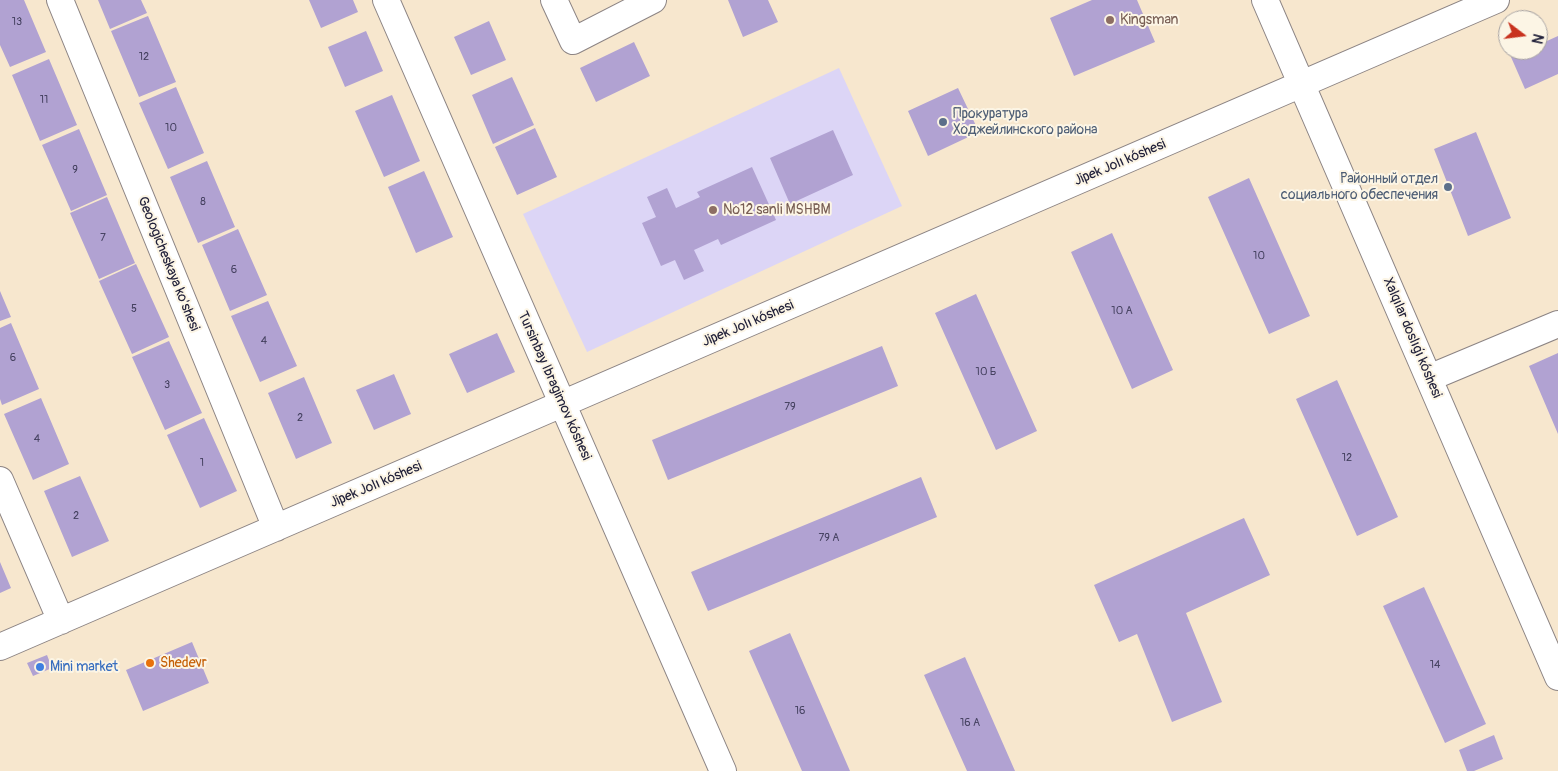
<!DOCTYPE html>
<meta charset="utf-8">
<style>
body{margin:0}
#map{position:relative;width:1558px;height:771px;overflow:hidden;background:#f7e7ce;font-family:Pangolin,sans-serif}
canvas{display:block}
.north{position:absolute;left:1498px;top:10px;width:50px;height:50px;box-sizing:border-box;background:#fcf5e5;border:1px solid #a5a1a1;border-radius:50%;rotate:105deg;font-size:14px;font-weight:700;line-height:20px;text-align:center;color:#22223b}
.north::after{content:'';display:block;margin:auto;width:18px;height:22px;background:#c8321e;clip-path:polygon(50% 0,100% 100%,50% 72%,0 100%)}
</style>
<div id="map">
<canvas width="1558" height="771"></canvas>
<div class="north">N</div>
</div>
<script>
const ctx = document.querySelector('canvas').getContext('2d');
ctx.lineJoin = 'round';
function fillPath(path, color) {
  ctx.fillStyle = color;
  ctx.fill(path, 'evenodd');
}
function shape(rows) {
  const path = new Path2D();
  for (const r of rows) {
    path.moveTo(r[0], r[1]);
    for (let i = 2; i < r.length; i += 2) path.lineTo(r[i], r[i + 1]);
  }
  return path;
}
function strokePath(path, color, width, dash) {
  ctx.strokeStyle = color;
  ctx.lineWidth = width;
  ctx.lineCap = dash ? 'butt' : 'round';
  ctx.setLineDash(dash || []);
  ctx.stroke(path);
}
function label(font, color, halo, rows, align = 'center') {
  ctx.font = font + ' Pangolin,sans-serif';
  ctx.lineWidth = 4;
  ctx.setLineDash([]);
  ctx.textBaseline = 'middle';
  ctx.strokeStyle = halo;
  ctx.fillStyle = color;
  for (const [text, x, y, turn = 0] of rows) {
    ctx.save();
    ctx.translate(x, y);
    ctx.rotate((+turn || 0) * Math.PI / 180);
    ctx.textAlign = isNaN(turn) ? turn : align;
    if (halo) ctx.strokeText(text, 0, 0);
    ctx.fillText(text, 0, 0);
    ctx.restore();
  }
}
const built = shape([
 [839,68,902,206,587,352,523,214]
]);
const building = shape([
 [0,0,24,0,46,52,10,67,0,45],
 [98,0,141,0,147,13,110,29],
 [309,0,353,0,358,12,321,28],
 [728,0,768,0,778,22,743,37],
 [1092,0,1137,0,1155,42,1074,76,1050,18],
 [148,16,176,82,139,97,111,31],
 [489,21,506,60,471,75,454,37],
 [366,31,383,71,345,87,328,47],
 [1558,36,1558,74,1525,89,1511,57,1527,50,1538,50,1538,45],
 [634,42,650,76,596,102,580,68],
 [49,59,77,125,40,141,12,75],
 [512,77,534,125,493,144,472,95],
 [176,87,204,153,168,169,139,103],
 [958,88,979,132,928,156,908,111],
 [392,95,420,161,384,177,355,111],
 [535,128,557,177,517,195,495,147],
 [79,129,107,195,71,211,42,145],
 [833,130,853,175,790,204,770,158],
 [1476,132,1511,218,1468,236,1434,149],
 [207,161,235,227,198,243,170,177],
 [752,167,776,220,721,245,718,239,694,250,704,271,684,280,675,260,661,266,642,223,656,217,647,197,667,188,676,208,700,197,697,192],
 [424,171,453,237,416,253,388,187],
 [1249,178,1310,316,1269,334,1208,197],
 [107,197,135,263,99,279,70,213],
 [238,229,267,295,230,311,202,245],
 [1112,233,1173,370,1132,389,1071,252],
 [136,264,169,337,132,354,99,281],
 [0,291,11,317,0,321],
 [976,294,1037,431,996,450,935,313],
 [268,301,297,366,260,382,231,316],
 [11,323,39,389,2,405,0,399,0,328],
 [497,333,515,372,467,393,449,354],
 [169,341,202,413,165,430,132,357],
 [882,346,898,386,668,480,652,440],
 [1558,353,1558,434,1529,366],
 [394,374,411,414,374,430,356,390],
 [304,377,332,443,296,459,268,393],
 [1337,380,1398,517,1357,536,1296,399],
 [41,398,69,464,33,480,4,414],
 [204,418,237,491,200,508,167,435],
 [80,476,109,541,72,557,44,491],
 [921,477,937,517,708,611,691,572],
 [1244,518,1270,575,1186,613,1222,702,1172,722,1137,634,1119,642,1094,585],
 [0,562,11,588,0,593],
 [1424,587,1486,724,1445,743,1383,606],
 [790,633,850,771,802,771,749,651],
 [192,642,209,683,143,711,126,670],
 [47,655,52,668,33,676,27,663],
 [965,657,1015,771,967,771,924,675],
 [1494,735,1503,759,1474,771,1467,771,1459,750]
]);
const minor = shape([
 [60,0,276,528],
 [386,0,723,771],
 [554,0,573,41,653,0],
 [1265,0,1558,677],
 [1429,378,1558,324],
 [0,480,61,621],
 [0,647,1496,0]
]);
const markers = [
 [1110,20,5,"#8d6e63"],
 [943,122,5,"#5c6f8a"],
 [1448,187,5,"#5c6f8a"],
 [713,210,5,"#8d6e63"],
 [150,663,5,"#e8710a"],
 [40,667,5,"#3f7fe0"]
];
const numberNames = [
 ["13",17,22],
 ["12",144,57],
 ["11",44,100],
 ["10",171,128],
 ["9",75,170],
 ["8",203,202],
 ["7",103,238],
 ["10",1259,256],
 ["6",234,270],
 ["5",134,309],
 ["10 А",1122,311],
 ["4",264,341],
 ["6",13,358],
 ["10 Б",986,372],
 ["3",167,385],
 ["79",790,407],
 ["2",300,418],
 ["4",37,439],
 ["12",1347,458],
 ["1",202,463],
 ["2",76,516],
 ["79 А",829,538],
 ["14",1435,665],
 ["16",800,711],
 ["16 А",970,723]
];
const educationNames = [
 ["Kingsman",1120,20],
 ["№12 sanli MSHBM",723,210]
];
const serviceNames = [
 ["Прокуратура",953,114],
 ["Ходжейлинского района",953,130],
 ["Районный отдел",1438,179,"right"],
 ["социального обеспечения",1438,195,"right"]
];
const streetNames = [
 ["Jipek Jolı kóshesi",1120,163,-23],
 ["Geologicheskaya ko'shesi",168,264,68],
 ["Jipek Jolı kóshesi",748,324,-23],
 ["Xalqılar doslıǵı kóshesi",1412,338,67],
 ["Tursinbay Ibragimov kóshesi",554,386,66],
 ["Jipek Jolı kóshesi",376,485,-23]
];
const foodNames = [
 ["Shedevr",160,663]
];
const shopNames = [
 ["Mini market",50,667]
];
fillPath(built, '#dcd5f6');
fillPath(building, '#b1a2d2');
strokePath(minor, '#8c8484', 28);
strokePath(minor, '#fff', 26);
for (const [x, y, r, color] of markers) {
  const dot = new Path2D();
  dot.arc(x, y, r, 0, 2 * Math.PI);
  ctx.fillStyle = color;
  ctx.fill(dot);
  strokePath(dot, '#fcf5e5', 2);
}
label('11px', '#464261', null, numberNames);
label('14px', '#785e54', '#fcf5e5', educationNames, 'left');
label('14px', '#4e5e75', '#fcf5e5', serviceNames, 'left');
label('14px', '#22223b', '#fcf5e5', streetNames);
label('14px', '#c56008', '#fcf5e5', foodNames, 'left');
label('14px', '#366cbe', '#fcf5e5', shopNames, 'left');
</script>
